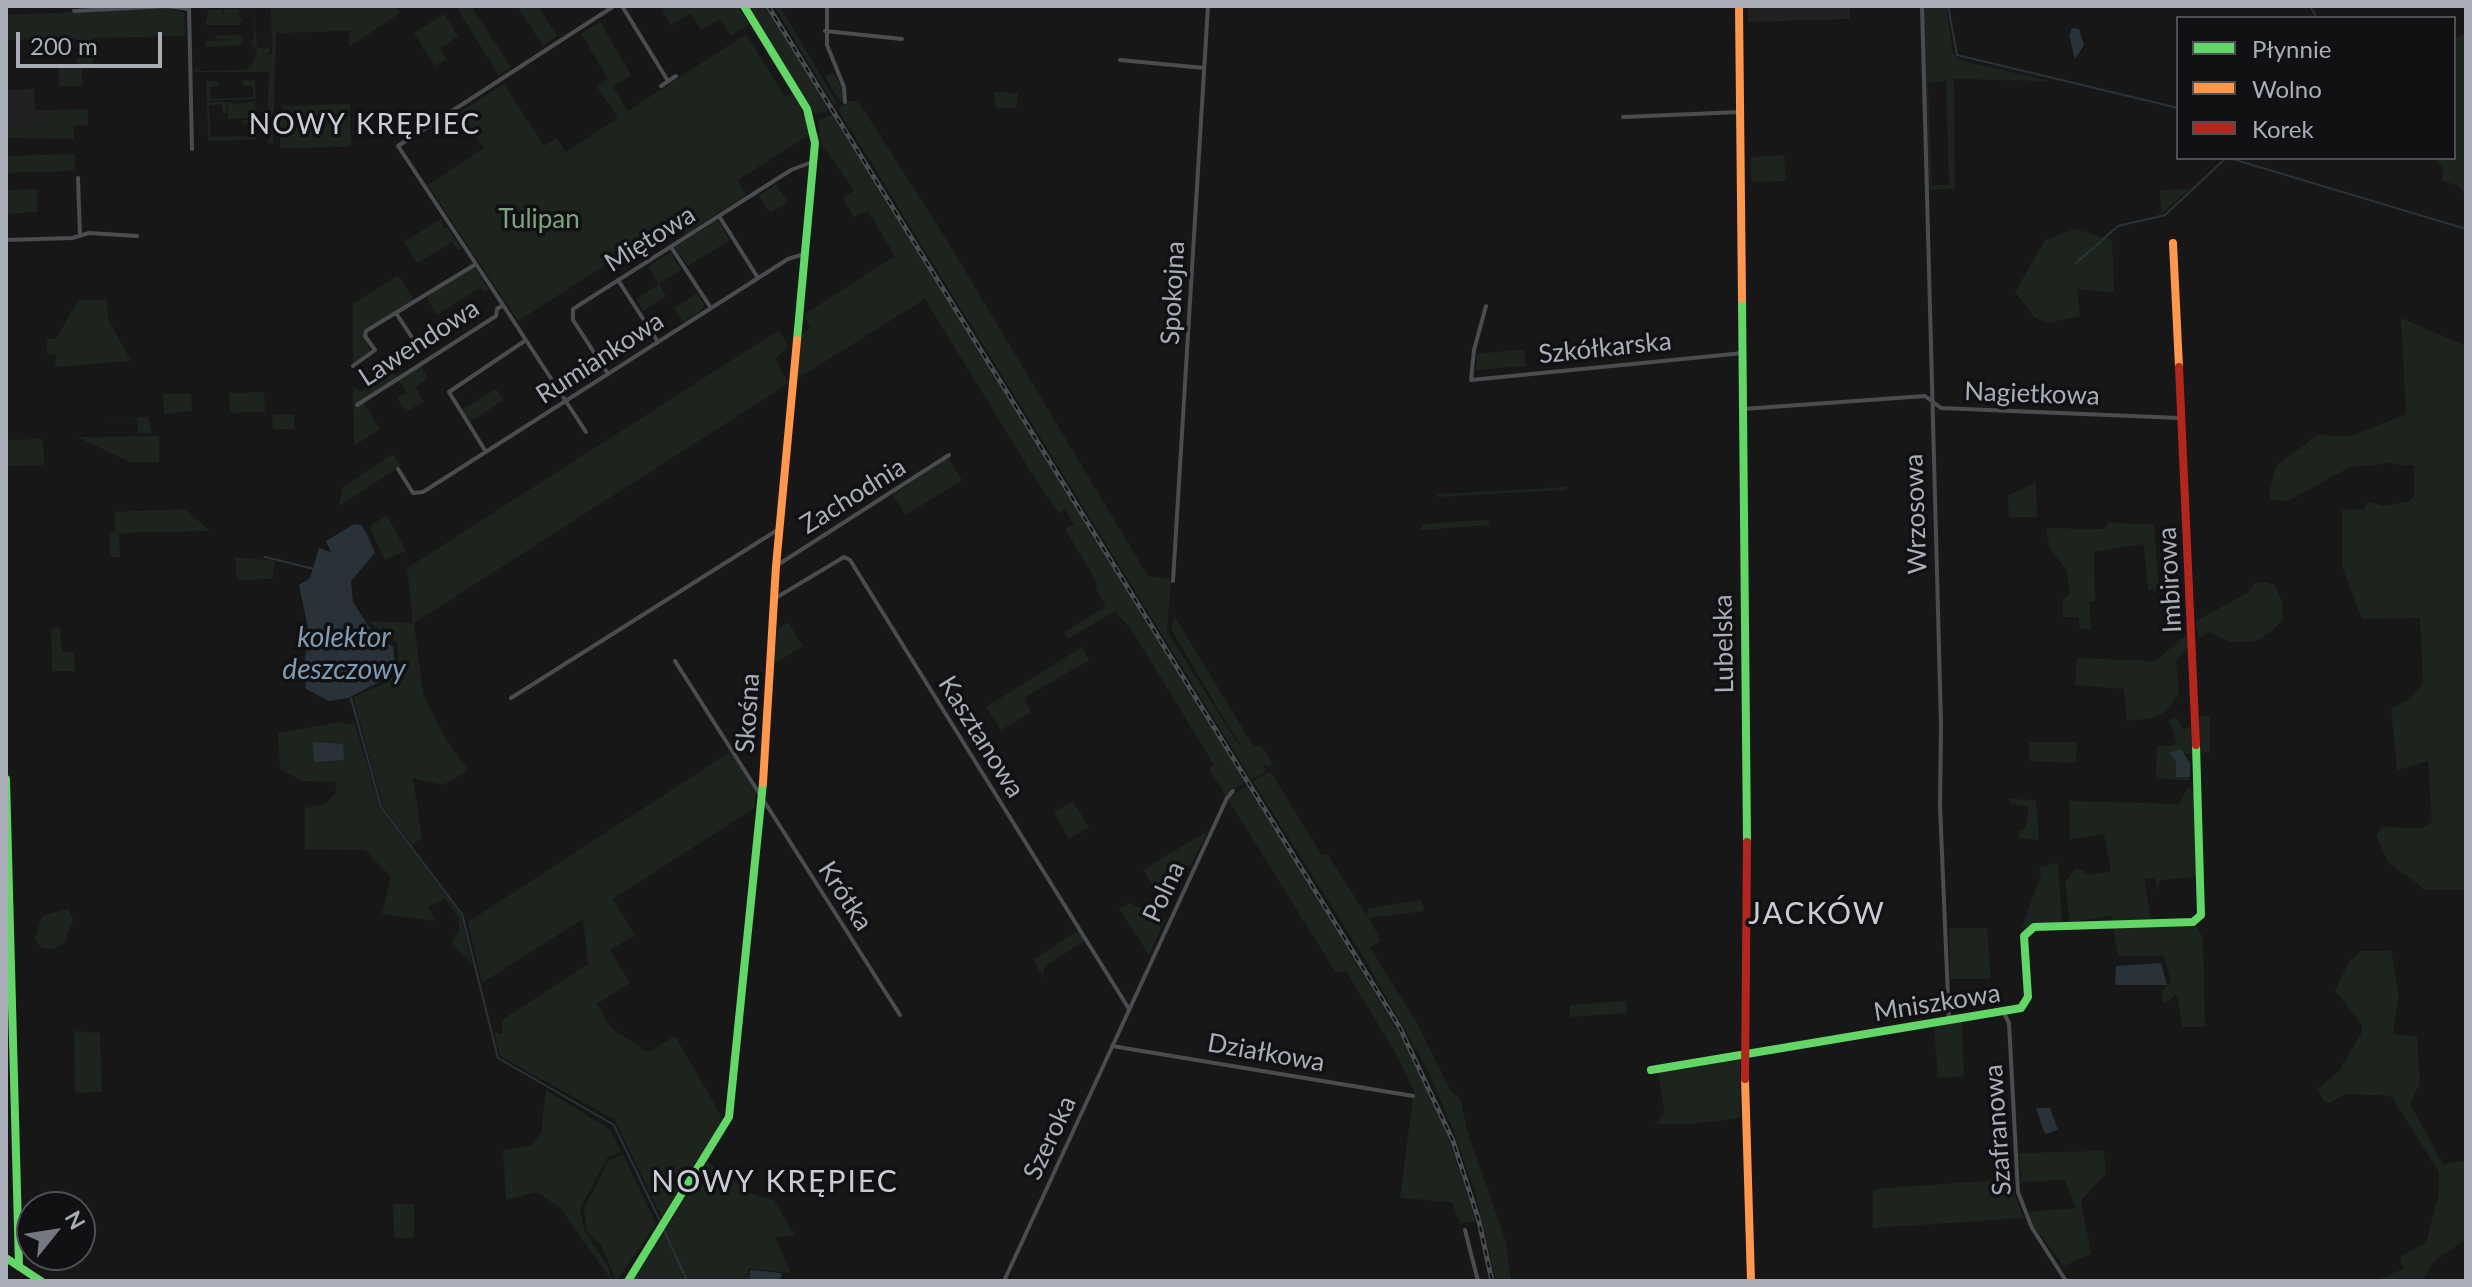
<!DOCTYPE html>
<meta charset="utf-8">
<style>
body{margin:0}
#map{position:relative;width:2472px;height:1287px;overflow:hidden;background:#171717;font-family:Lato,sans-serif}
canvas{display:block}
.frame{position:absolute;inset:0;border:8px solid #a8adb8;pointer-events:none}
.legend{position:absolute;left:2176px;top:16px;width:280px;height:144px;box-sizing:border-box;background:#111113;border:2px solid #4d4f55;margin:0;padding:10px 14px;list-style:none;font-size:24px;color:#a8adb8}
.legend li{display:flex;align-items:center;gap:16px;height:40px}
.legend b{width:40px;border:2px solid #4d4f55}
.north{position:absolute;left:16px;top:1191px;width:80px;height:80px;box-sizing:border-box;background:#111113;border:2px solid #4d4f55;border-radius:50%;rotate:60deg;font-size:22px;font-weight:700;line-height:32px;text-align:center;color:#a8adb8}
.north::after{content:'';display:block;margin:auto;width:28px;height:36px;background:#757880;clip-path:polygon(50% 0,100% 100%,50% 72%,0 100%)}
.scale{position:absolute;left:16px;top:32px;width:146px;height:36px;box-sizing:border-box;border:4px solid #a8adb8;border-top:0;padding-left:10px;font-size:24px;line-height:28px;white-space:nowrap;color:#a8adb8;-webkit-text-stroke:6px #111113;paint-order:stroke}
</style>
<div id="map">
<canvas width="2472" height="1287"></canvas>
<div class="frame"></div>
<ul class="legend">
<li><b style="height:10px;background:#63d668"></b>Płynnie</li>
<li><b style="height:10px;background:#ff974d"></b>Wolno</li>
<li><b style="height:10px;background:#b3261e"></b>Korek</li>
</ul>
<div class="north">N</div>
<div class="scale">200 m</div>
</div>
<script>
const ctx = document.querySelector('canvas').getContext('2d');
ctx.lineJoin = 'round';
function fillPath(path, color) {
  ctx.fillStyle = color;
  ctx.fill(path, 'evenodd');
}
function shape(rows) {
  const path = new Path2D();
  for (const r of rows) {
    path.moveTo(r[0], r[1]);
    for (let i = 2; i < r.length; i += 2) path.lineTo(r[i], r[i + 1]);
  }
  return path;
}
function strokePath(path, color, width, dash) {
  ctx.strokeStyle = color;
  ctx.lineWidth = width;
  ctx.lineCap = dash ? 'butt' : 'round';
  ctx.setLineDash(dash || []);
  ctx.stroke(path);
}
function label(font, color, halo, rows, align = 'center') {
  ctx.font = font + ' Lato,sans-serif';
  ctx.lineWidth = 7;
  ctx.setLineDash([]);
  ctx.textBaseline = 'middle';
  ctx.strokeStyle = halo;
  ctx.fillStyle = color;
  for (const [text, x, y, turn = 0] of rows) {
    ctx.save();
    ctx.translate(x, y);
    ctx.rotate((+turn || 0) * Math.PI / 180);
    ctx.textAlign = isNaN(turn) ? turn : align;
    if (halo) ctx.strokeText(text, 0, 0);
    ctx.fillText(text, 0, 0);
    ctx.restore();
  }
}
const built = shape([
 [1748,6,1850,6,1850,19,1748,22],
 [34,89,35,110,45,110,45,126,6,127,6,90]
]);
const green = shape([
 [253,6,257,48,269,48,270,42,270,53,261,55,272,54,271,6,396,6,400,13,349,47,349,31,276,33,273,148,273,144,265,143,269,142,270,111,257,111,268,108,269,72,193,72,195,67,201,71,245,70,252,65,257,54,253,42,252,61,252,41,248,40,254,40],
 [471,6,511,67,499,75,456,7],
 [517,6,538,6,557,36,543,46],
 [669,6,738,6,749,24,731,36,720,19,701,30,691,13,671,25,662,10],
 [749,6,766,6,829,109,825,112,814,114],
 [774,6,780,6,837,103,834,105],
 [1923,6,1946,6,1953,53,1959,60,2049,81,1954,79,1955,189,1928,190],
 [1946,81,1949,185,1932,185,1928,83],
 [171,8,184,13,185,36,93,38,94,68,82,69,82,86,59,86,59,68,77,67,77,38,6,40,6,15],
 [222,9,223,16,225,9,238,9,242,20,239,25,205,25,209,10],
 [444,14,458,36,440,49,446,59,435,66,414,33],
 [600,22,631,75,613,87,628,111,746,34,785,97,792,93,802,110,800,113,805,114,810,134,738,180,746,195,685,234,675,220,518,321,428,185,484,148,460,112,504,84,544,146,556,138,566,152,618,118,597,87,608,78,581,34],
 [2466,33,2466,196,2457,185,2442,181,2443,168,2434,158,2454,158,2454,40],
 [216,35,239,35,244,41,240,45,206,47,206,41,237,40,215,39],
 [834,73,841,86,844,99,840,102,825,77],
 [242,80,255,80,256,99,207,101,206,81,218,81,218,86,210,87,211,99,253,97,253,86,243,86],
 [994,92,1018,93,1016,108,996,108],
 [255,101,256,118,248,115,248,118,228,119,228,102,238,104],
 [849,101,858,101,943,234,1148,576,1171,579,1167,631,1236,741,1264,764,1265,772,1251,779,838,109],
 [207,102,226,102,227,113,223,113,222,104,209,106,211,137,253,136,255,124,244,124,243,120,256,119,256,139,208,141],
 [350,104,351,147,280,148,279,119,283,106],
 [88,109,88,125,74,126,74,139,6,138,6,127,45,126,45,110],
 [832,114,1245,782,1226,796,1209,769,1214,765,1133,632,1115,611,1068,639,1064,633,1106,606,1096,589,1097,582,1065,529,1074,525,1065,509,1059,513,1034,477,925,299,797,379,800,336,811,327,803,315,895,256,868,211,854,217,843,199,854,190,820,142,818,121],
 [75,154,75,171,6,173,6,156],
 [1784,155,1786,181,1751,182,1751,157],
 [776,184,788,202,770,213,759,196],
 [37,189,37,212,6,214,6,190],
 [2190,189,2161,214,2160,190],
 [442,218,444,228,447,227,461,248,458,251,452,242,417,263,404,242],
 [718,220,730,240,688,266,675,247],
 [2075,229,2112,240,2114,293,2077,289,2080,316,2048,323,2035,318,2015,292,2045,240],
 [670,252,681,270,659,284,666,296,643,311,636,299,659,284,648,267],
 [474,267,489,290,485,292,481,287,437,315,426,297],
 [398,275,414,299,364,332,370,351,353,364,353,304],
 [697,293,704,304,703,309,683,322,674,308],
 [78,300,107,300,108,319,131,361,55,367,56,355,47,354,47,339,56,339],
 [2401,318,2466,346,2466,890,2426,890,2388,862,2376,835,2383,827,2421,828,2432,822,2428,761,2397,770,2391,708,2410,699,2423,684,2420,618,2362,619,2342,566,2342,510,2363,509,2369,502,2383,506,2407,502,2414,497,2414,466,2388,463,2350,467,2288,501,2271,500,2269,494,2276,466,2318,435,2351,436,2406,414],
 [779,330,788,346,775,359,789,383,414,623,423,694,446,739,468,770,443,785,413,778,422,838,412,845,383,807,355,704,354,697,386,683,399,669,397,642,368,621,413,623,407,568],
 [1524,349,1526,366,1476,370,1477,354],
 [421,366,428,378,415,387,424,401,406,412,397,398,406,392,398,380],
 [393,370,397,378,362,400,380,429,354,446,353,387,361,391],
 [496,389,504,400,470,422,462,410],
 [264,392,265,412,230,413,229,393],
 [163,394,191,394,192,411,164,414],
 [294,414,294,429,273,429,272,415],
 [148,417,152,433,138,433,137,419,109,420],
 [159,436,159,462,130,462,77,437],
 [43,439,44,465,6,466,6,440],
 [393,454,401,466,339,506,343,487],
 [948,458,962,480,906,515,892,495],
 [2036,483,2037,517,2009,517,2008,495],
 [1566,487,1567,490,1437,497,1438,494],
 [185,509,210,531,119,533,120,557,110,557,109,533,115,532,115,512],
 [387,515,406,551,385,560,369,527],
 [1489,520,1489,525,1420,530,1423,524],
 [2108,523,2154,524,2159,589,2148,590,2144,544,2094,552,2095,601,2089,602,2091,630,2080,628,2078,617,2063,617,2063,599,2070,594,2067,571,2050,549,2046,528,2104,529],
 [235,557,275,561,272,579,237,580],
 [2265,582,2274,585,2283,603,2282,620,2272,631,2258,640,2241,642,2230,642,2209,632,2198,639,2196,621,2247,593,2254,584],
 [1175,617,1254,747,1260,744,1273,764,1269,768,1242,746,1227,724,1171,629],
 [788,622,803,646,774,664,777,630],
 [60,628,62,652,74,652,75,671,52,671,51,629],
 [2189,633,2189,647,2176,660,2179,694,2166,711,2154,718,2127,721,2124,689,2075,685,2077,658,2155,661],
 [1082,647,1089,660,1024,698,1031,712,1001,730,986,707],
 [2202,715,2210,716,2210,752,2186,754,2181,750,2169,753,2176,761,2176,777,2190,777,2189,780,2156,779,2157,746,2177,745,2169,720,2176,717,2183,729,2192,726],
 [339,722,355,725,380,808,461,915,472,964,451,942,459,931,459,919,445,898,428,907,436,921,382,914,391,877,365,850,305,849,305,808,325,804,336,793,335,782,302,781,280,769,278,733],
 [2029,742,2077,742,2076,763,2029,761],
 [730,752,756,793,754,808,613,899,635,935,610,950,630,983,597,1004,612,1029,648,1052,675,1036,723,1119,662,1218,615,1120,500,1056,494,1032,502,1034,502,1020,588,964,583,919,482,983,468,922],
 [1270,771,1322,855,1328,855,1367,916,1368,908,1422,900,1424,911,1369,918,1381,941,1370,948,1416,1021,1450,1090,1460,1098,1468,1133,1506,1242,1511,1281,1496,1281,1476,1195,1451,1124,1426,1067,1366,961,1253,781],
 [1247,785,1410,1051,1438,1108,1476,1222,1460,1223,1452,1202,1400,1198,1414,1091,1395,1052,1346,971,1336,973,1228,799],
 [2189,786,2194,793,2197,877,2160,880,2158,890,2154,878,2144,879,2152,925,2196,925,2203,938,2205,1027,2182,1027,2177,994,2164,1004,2161,993,2171,981,2164,956,2118,956,2111,916,2070,922,2065,882,2076,869,2083,870,2084,875,2111,872,2104,834,2070,839,2069,801,2179,804],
 [2008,799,2036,800,2039,840,2019,838,2018,832,2026,826,2029,807,2012,804],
 [1073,801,1089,827,1069,839,1054,813],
 [1209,830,1191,864,1153,886,1143,870],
 [2058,863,2062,922,2021,928,2041,875,2039,867],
 [1129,903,1166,918,1149,955,1119,909],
 [68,909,73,919,65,942,55,949,42,948,35,938,42,916],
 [1949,928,1987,928,1991,979,1950,979],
 [1078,930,1085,941,1045,966,1043,977,1033,960],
 [2361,951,2391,951,2399,995,2393,1034,2417,1037,2420,1084,2410,1103,2443,1165,2466,1160,2466,1239,2433,1262,2422,1281,2379,1279,2403,1269,2400,1257,2426,1242,2439,1194,2439,1172,2391,1096,2346,1094,2329,1103,2323,1100,2318,1089,2339,1071,2362,1032,2361,1023,2335,991,2348,963],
 [1626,1001,1627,1013,1570,1017,1570,1005],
 [1962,1021,1964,1076,1938,1078,1934,1025],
 [74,1031,100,1033,102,1092,75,1093],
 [1740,1058,1740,1118,1693,1124,1655,1124,1665,1113,1657,1068],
 [546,1090,610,1130,621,1151,607,1158,580,1209,585,1232,609,1268,612,1281,561,1209,537,1192,506,1200,503,1150,531,1146,541,1133],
 [2104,1151,2106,1173,2081,1201,2091,1254,2064,1266,2034,1227,2029,1212,2075,1208,2065,1180,2021,1182,2019,1153],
 [623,1154,656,1224,616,1281,601,1245,587,1232,584,1209,608,1161],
 [708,1162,752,1194,774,1200,795,1236,775,1237,791,1273,748,1269,748,1281,633,1281],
 [2014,1179,2014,1194,2024,1218,1873,1228,1873,1189],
 [393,1204,414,1204,414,1238,394,1238]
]);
const water = shape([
 [2072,28,2079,29,2084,45,2075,59,2069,35],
 [354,524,361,525,366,532,375,553,351,581,353,602,371,630,393,647,395,664,387,678,348,698,329,701,306,689,304,666,309,633,299,585,310,578,319,548,331,552,326,541],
 [313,742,343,744,344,760,314,762],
 [2181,749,2190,763,2190,777,2176,777,2176,761,2169,753],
 [2161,963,2167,985,2117,985,2115,982,2116,966],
 [2036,1108,2050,1108,2058,1130,2045,1134],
 [750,1270,782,1273,780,1281,749,1281]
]);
const stream = shape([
 [1948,6,1957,55,2178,108],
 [2310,6,2317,18],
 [2229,158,2466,229],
 [2076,263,2118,226,2165,215,2226,158],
 [265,557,314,569],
 [351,698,381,807,462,914,498,1058,614,1125,660,1221],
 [664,1230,687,1281]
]);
const street = shape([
 [189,6,192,149],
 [622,6,668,81],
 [827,6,827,45,844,87,845,102],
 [1922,6,1941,724,1940,806,1949,1021],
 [74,11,167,6,189,9],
 [825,31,902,39],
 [1120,60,1204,68],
 [661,86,676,76],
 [1623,117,1740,112],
 [78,178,80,235],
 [719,216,758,278],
 [6,240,72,238,89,233,137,236],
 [671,247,711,308],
 [618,280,658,342],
 [503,305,586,432],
 [1486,306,1474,350,1471,380,1743,353],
 [396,313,417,345],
 [353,366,375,350,365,336,366,331,476,264],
 [608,374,573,320,573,309,791,170,812,162],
 [357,405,496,316,497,309,503,305,398,146,614,6],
 [1743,409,1925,396,1941,408,2179,418],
 [486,452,449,392,526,340],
 [398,469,413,493,423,492,788,259,804,254],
 [776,566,949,455],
 [1173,581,1208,6],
 [774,599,844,557,850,560,1129,1009],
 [675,661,900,1015],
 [511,698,779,529],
 [2004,1013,2009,1023,2018,1192,2032,1228,2066,1281],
 [1112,1046,1413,1096],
 [1465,1230,1478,1281],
 [1004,1281,1227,798,1233,791]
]);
const fast = shape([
 [744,6,807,109,815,143,797,340],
 [1742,299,1747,842],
 [6,779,19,1266],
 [1651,1070,2021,1008,2028,997,2024,936,2034,927,2193,922,2201,915,2196,745],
 [6,1258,41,1281],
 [628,1281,729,1117,763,783]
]);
const slow = shape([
 [1739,6,1742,299],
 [2173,243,2179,367],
 [763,783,776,566,797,340],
 [1745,1079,1751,1281]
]);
const jam = shape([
 [2179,367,2196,745],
 [1745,1079,1747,842]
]);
const rail = shape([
 [768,6,1400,1028,1453,1141,1479,1221,1492,1281]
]);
const parkNames = [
 ["Tulipan",539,220]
];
const streetNames = [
 ["Miętowa",650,239,-32],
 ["Spokojna",1173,293,-87],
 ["Lawendowa",419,343,-33],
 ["Szkółkarska",1605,348,-6],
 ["Rumiankowa",600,358,-33],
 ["Nagietkowa",2032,394,2],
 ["Zachodnia",853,496,-32],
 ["Wrzosowa",1916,514,-92],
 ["Imbirowa",2170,580,-93],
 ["Lubelska",1724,644,-91],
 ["Skośna",748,713,-86],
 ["Kasztanowa",981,737,58],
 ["Polna",1164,892,-65],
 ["Krótka",845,896,57],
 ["Mniszkowa",1937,1003,-9],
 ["Działkowa",1266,1053,10],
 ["Szafranowa",1998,1130,-94],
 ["Szeroka",1050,1138,-65]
];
const neighbourhoodNames = [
 ["NOWY KRĘPIEC",365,125]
];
const waterNames = [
 ["kolektor",344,638],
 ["deszczowy",344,670]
];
const quarterNames = [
 ["JACKÓW",1817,914],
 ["NOWY KRĘPIEC",775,1182]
];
fillPath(built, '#212123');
fillPath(green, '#1d241e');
fillPath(water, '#2a3239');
strokePath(stream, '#2a3239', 2);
strokePath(street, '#4b4c50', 4);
strokePath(fast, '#63d668', 8);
strokePath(slow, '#ff974d', 8);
strokePath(jam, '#b3261e', 8);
strokePath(rail, '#4b4c4f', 5);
strokePath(rail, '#111113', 2, [6]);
label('26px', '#7fa381', '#111113', parkNames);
label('26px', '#a8adb8', '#111113', streetNames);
ctx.letterSpacing = '2px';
label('28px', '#c9ccd4', '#111113', neighbourhoodNames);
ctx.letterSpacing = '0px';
label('italic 28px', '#7f9bb3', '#111113', waterNames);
ctx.letterSpacing = '2px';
label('30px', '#c9ccd4', '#111113', quarterNames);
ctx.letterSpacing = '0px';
</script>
